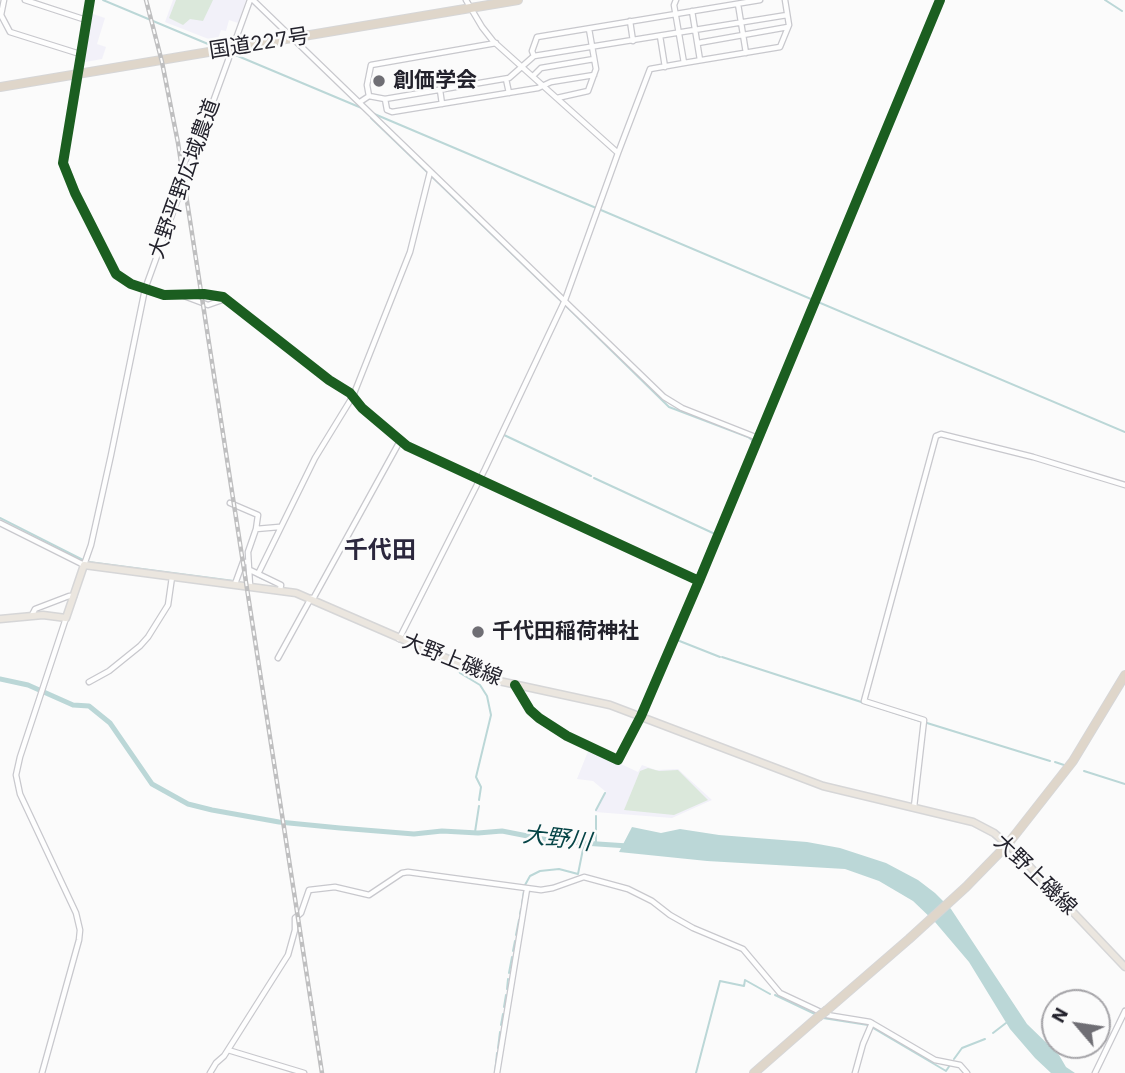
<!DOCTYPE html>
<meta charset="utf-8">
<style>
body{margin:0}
#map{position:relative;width:1125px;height:1073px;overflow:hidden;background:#fbfbfb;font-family:"IBM Plex Sans",sans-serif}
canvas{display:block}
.north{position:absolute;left:1041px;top:989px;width:70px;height:70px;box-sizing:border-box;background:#fbfbfb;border:2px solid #a5a4a8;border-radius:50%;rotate:299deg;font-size:19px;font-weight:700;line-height:28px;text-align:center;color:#23222c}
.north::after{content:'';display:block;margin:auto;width:24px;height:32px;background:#6f6e74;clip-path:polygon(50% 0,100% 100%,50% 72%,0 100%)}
</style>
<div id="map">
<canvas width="1125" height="1073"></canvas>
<div class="north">N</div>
</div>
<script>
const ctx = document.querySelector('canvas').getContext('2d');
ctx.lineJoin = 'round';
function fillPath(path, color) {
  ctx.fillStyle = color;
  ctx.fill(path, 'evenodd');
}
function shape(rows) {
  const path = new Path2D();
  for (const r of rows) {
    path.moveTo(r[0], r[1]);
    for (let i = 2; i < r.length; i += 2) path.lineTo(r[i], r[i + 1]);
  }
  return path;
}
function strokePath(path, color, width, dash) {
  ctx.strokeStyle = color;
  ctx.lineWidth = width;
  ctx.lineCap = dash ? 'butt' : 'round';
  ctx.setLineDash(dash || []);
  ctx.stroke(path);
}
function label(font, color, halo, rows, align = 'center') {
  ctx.font = font + ' "IBM Plex Sans","Noto Sans JP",sans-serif';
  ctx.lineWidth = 5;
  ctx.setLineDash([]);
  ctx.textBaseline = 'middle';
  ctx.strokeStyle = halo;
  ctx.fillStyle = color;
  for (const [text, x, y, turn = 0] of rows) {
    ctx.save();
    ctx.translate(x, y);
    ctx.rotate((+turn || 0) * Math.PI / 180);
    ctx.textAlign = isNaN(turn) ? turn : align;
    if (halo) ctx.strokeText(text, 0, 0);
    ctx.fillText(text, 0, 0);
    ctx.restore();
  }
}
const built = shape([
 [173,0,246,0,238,23,229,20,226,31,221,30,218,39,211,40,165,22],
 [90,13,105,18,97,44,106,47,102,59,80,63],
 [589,749,638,772,642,765,656,770,678,769,712,800,672,818,595,812,606,792,593,781,577,779]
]);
const green = shape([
 [176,0,213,0,203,21,190,19,183,25,169,18],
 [648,768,659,771,678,770,708,800,674,815,624,810,640,771]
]);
const water = shape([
 [632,827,661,833,680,829,719,835,807,842,840,848,886,863,918,880,935,893,951,909,1027,1024,1059,1055,1066,1067,1075,1073,1051,1073,1035,1058,1010,1029,969,962,935,922,913,901,879,881,845,869,707,861,619,852]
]);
const stream = shape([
 [103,0,208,44],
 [1105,0,1122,11],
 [233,54,364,109],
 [372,113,1125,432],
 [371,118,562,302],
 [565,305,669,407,748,437,752,440,752,448],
 [504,435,591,476],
 [594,478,715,534,697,577],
 [0,518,83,560],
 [89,562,234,581],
 [259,577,277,585],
 [675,630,695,582],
 [677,639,680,632],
 [677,640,720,657],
 [722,657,920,721],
 [457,668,460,673,480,685,487,696,491,715,476,777,481,787,479,800],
 [645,713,671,652],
 [927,723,1050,761],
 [626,752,640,723],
 [1055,762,1064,765],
 [1084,771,1125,784],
 [596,810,605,793],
 [596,816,596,844],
 [475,832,479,806],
 [525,885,530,876,540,871,559,869,578,874,584,844],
 [522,904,524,891],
 [520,914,521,909],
 [516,935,519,920],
 [513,951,515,941],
 [509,973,512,957],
 [507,989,508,979],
 [775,995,815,1014],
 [504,1007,506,995],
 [823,1018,868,1025,946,1071,950,1065],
 [501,1025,503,1014],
 [993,1033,1006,1023],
 [498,1048,500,1032],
 [954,1059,962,1048,985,1039],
 [495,1073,497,1053],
 [696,1073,720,981,744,986,745,980,770,994]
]);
const river = shape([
 [0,679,28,685,73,705,89,706,110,723,152,784,188,804,212,810,279,822,340,828,414,834,442,831,478,833,502,831,553,841,628,846]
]);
const minor = shape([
 [4,0,1,15,10,32,80,54],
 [25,0,86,20],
 [90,0,63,163,75,193,116,274,131,284,164,295,204,294,223,297,329,380,350,393,362,408,407,446,699,581],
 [253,0,664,397,682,408,758,438],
 [738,4,746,53],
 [692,11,700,60],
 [630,21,633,41],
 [660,36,665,67],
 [698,43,788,27],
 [534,56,532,51,537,37,760,0],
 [684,63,780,47,789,25,785,0],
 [533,76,541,68,594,59],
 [506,79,509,93],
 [440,90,442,104],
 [369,96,385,99,509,78,534,56,787,15],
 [557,98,588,91,596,69,589,29],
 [385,99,387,110,392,112,538,88,551,82,594,75],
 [360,102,369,96,367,85,371,65,496,43],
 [618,153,650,69,684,63,674,5,676,0],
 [184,296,208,305,225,299],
 [230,503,258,515,256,529],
 [0,523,84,565,91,545,111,455,145,289,250,0],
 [250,570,281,585,280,590],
 [258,574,315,458,353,396,410,252,430,172],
 [235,584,243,562,248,562],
 [250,586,248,552,256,529,279,527],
 [313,599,400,441],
 [32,615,35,609,69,596,74,596],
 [399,639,485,469,565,300,618,153,493,41,482,27,466,0],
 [278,658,311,598],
 [89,682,109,671,140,646,148,637,168,605,172,577],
 [515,685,530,710,539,718,567,736,618,760,641,716,699,581,940,0],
 [914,807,924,720,864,701,936,436,941,434,1033,457,1125,485],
 [228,1050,304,1073],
 [42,1073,79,940,80,930,76,913,20,794,16,775,20,757,66,618],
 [210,1073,216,1063,224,1056,288,955,295,930,295,918,301,913,309,890,335,887,369,895,402,873,408,872,541,890,553,888,584,877,628,889,652,901,670,915,693,928,743,949,780,993,827,1015,870,1022,935,1060,960,1065,967,1073],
 [497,1073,527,889],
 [855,1073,863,1044,872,1023],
 [1095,1073,1125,1011]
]);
const major = shape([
 [0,619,43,615,66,618,84,565,296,593,499,681,610,705,823,786,973,822,994,833,1017,853,1125,967]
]);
const highway = shape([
 [0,87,518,0],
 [1011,840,1073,761,1125,675],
 [827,1010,909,939,966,887,1005,847],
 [754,1073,818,1017]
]);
const rail = shape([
 [146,0,162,62,178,143,322,1073]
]);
const highwayBridge = shape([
 [1005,847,1011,840],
 [818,1017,827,1010]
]);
const cycleway = shape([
 [90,0,63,163,75,193,116,274,131,284,164,295,204,294,223,297,329,380,350,393,362,408,407,446,699,581],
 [515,685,530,710,539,718,567,736,618,760,641,716,699,581,940,0]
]);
const markers = [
 [379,81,7,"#6f6e74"],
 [478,632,7,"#6f6e74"]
];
const streetNames = [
 ["国道227号",259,44,-9],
 ["大野平野広域農道",185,179,-70],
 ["大野上磯線",452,660,22],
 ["大野上磯線",1035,875,44]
];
const poiNames = [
 ["創価学会",393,81],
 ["千代田稲荷神社",492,632]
];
const waterNames = [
 ["大野川",557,839,7]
];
const quarterNames = [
 ["千代田",380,551]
];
fillPath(built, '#f2f1f9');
fillPath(green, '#dbe8db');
fillPath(water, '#bbd7d7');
strokePath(stream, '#bbd7d7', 2);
strokePath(river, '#bbd7d7', 5);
strokePath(minor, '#c8c8cd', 7);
strokePath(major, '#d6d6d7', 9);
strokePath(highway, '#d6d6d7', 10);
strokePath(minor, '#fefefe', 4.5);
strokePath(major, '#ebe6df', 6);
strokePath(highway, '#dfd6ca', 8);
strokePath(rail, '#bfbfc0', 4.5);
strokePath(rail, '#fbfbfb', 2, [5]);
strokePath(highwayBridge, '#d6d6d7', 10, []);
strokePath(highwayBridge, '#dfd6ca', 8);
strokePath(cycleway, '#1b5e20', 10);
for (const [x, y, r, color] of markers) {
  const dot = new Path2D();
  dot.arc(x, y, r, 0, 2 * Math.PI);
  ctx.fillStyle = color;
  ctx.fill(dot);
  strokePath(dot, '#fbfbfb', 2.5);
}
label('21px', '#23222c', '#fbfbfb', streetNames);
label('bold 21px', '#23222c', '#fbfbfb', poiNames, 'left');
label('italic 23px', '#054446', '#fbfbfb', waterNames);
label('bold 24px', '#2b273d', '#fbfbfb', quarterNames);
</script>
